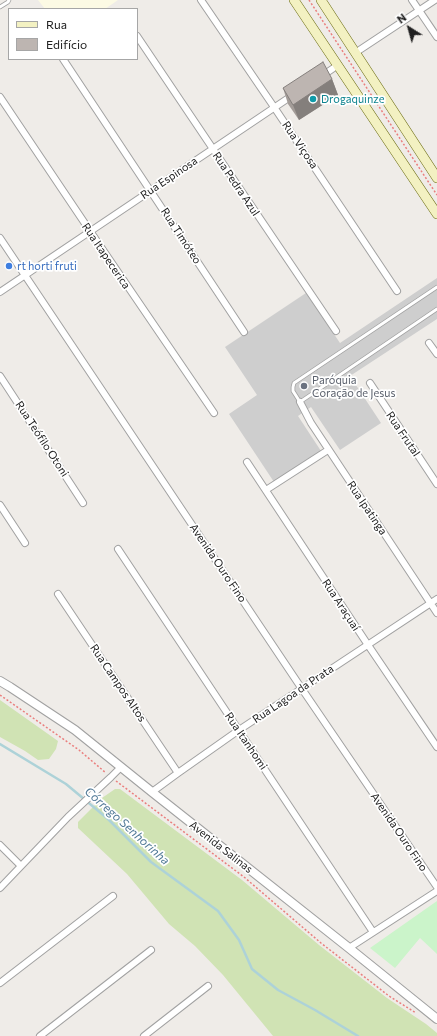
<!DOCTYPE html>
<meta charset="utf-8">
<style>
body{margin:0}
#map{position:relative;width:437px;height:1036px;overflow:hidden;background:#efece8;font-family:Commissioner,sans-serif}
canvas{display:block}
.legend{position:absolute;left:8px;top:8px;width:130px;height:52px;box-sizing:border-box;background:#fff;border:1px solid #a6a6a6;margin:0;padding:5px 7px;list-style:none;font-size:12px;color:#202020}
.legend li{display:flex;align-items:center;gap:8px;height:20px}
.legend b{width:20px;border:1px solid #a6a6a6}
.north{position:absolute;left:389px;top:8px;width:40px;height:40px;-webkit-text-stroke:3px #fff;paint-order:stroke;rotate:323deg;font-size:11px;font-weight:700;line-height:16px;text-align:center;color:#202020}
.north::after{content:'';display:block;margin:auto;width:14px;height:18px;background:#202020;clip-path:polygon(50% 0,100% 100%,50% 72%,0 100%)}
</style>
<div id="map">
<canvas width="437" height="1036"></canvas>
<ul class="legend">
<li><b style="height:5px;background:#f3f1c2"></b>Rua</li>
<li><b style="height:11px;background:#bdb5b1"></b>Edifício</li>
</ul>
<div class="north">N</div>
</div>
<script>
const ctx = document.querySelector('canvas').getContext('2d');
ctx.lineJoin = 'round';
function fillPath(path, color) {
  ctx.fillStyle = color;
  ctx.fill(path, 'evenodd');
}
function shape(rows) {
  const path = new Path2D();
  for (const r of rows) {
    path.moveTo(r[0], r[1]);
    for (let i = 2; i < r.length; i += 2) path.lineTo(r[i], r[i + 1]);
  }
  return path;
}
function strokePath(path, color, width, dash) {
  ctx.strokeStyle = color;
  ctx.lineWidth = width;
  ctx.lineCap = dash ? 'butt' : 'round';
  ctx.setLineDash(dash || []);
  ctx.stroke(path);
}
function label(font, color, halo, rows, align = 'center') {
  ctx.font = font + ' Commissioner,sans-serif';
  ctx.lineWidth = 3.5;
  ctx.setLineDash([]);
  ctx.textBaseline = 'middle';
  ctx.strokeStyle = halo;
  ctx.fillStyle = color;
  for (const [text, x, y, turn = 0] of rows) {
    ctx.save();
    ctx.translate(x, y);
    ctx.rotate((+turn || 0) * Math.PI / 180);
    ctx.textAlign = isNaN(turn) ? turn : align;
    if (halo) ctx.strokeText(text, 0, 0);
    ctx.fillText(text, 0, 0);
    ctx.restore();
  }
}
const education = shape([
 [38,0,118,0,105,9,45,9]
]);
const religious = shape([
 [437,278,437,319,350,376,381,423,340,450,311,407,298,416,321,451,274,482,229,414,257,395,225,347,306,293,340,343]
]);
const grass = shape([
 [0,700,58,741,56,749,49,759,38,760,25,751,0,737],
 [115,789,120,789,242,880,319,945,387,998,426,1024,437,1033,437,1036,273,1036,223,975,195,946,169,924,127,874,78,828,78,822,102,798]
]);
const park = shape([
 [437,901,437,954,420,938,395,968,370,948]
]);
const stream = shape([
 [0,744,66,784,108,819,151,862,218,911,239,940,252,969,278,990,315,1010,358,1036]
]);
const path = shape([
 [309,0,437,195],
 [0,695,79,750,106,773],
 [116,781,244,877,321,943,389,996,416,1013]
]);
const service = shape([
 [0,7,8,2,9,0],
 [437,287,294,383,293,387,293,391,300,402,437,309]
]);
const minor = shape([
 [201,0,274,107,397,291],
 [412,0,437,37],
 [137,36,213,149,336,331],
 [355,53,435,0],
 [63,59,244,332],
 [322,76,338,65],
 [0,97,90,231,214,413],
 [0,238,302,689,437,887],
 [0,292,293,95],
 [429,343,437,354],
 [0,376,83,503],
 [370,383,437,484],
 [300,402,311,423,437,613],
 [247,462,368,645,437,747],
 [266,490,328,450],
 [0,505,25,543],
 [118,549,373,932],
 [58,594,178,773],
 [152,792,178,773,239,730,437,599],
 [0,845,21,866],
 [0,888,68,817,111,777,121,767],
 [349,948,437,891],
 [0,983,113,896],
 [40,1036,151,950],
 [144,1036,208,986]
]);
const tertiary = shape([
 [0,681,10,687,75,730,152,792,349,948,437,1019]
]);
const secondary = shape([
 [294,0,437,214],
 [321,0,437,178]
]);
const wall = shape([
 [332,79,338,95,299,120,288,104,283,88]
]);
const shadedWall = shape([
 [332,79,338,95,299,120,293,105]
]);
const building = shape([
 [323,62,332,79,293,105,283,88,323,62]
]);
const markers = [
 [313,99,4,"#0f9aa8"],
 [9,266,4,"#3f7fe0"],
 [304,386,4,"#6b7280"]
];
const cultureNames = [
 ["Drogaquinze",321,99]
];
const streetNames = [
 ["Rua Viçosa",300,145,56],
 ["Rua Espinosa",169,178,-34],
 ["Rua Pedra Azul",236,184,56],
 ["Rua Timóteo",181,236,57],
 ["Rua Itapecerica",106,256,56],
 ["Rua Frutal",403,434,56],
 ["Rua Teófilo Otoni",42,439,57],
 ["Rua Ipatinga",367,508,56],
 ["Avenida Ouro Fino",218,563,56],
 ["Rua Araçuaí",341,605,57],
 ["Rua Campos Altos",118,683,56],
 ["Rua Lagoa da Prata",293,694,-34],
 ["Rua Itanhomi",246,741,56],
 ["Avenida Ouro Fino",399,832,56],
 ["Avenida Salinas",221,847,38]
];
const shopNames = [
 ["rt horti fruti",17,266]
];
const worshipNames = [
 ["Paróquia",312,380],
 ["Coração de Jesus",312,393]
];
const waterNames = [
 ["Córrego Senhorinha",127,826,42]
];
fillPath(education, '#fcfae4');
fillPath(religious, '#cecece');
fillPath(grass, '#d0e3b4');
fillPath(park, '#cbf4ca');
strokePath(stream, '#add2d8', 2.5);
strokePath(service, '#a1a1a1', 4.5);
strokePath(minor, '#a1a1a1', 8);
strokePath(tertiary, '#a1a1a1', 10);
strokePath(secondary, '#6b6c12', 10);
strokePath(path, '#ea7f7e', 1.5, [2, 2]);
strokePath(service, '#fff', 3);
strokePath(minor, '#fff', 6);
strokePath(tertiary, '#fff', 8);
strokePath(secondary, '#f3f1c2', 9);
fillPath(wall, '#a39c98');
fillPath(shadedWall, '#847f7c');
fillPath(building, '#bdb5b1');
strokePath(building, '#847f7c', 1);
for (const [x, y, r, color] of markers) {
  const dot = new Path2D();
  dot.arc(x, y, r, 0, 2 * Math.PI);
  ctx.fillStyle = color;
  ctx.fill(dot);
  strokePath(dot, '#fff', 1.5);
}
label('11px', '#0d838f', '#fff', cultureNames, 'left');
label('11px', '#202020', '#fff', streetNames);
label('11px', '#366cbe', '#fff', shopNames, 'left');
label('11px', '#5b616d', '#fff', worshipNames, 'left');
label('italic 12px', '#507996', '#fff', waterNames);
</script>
